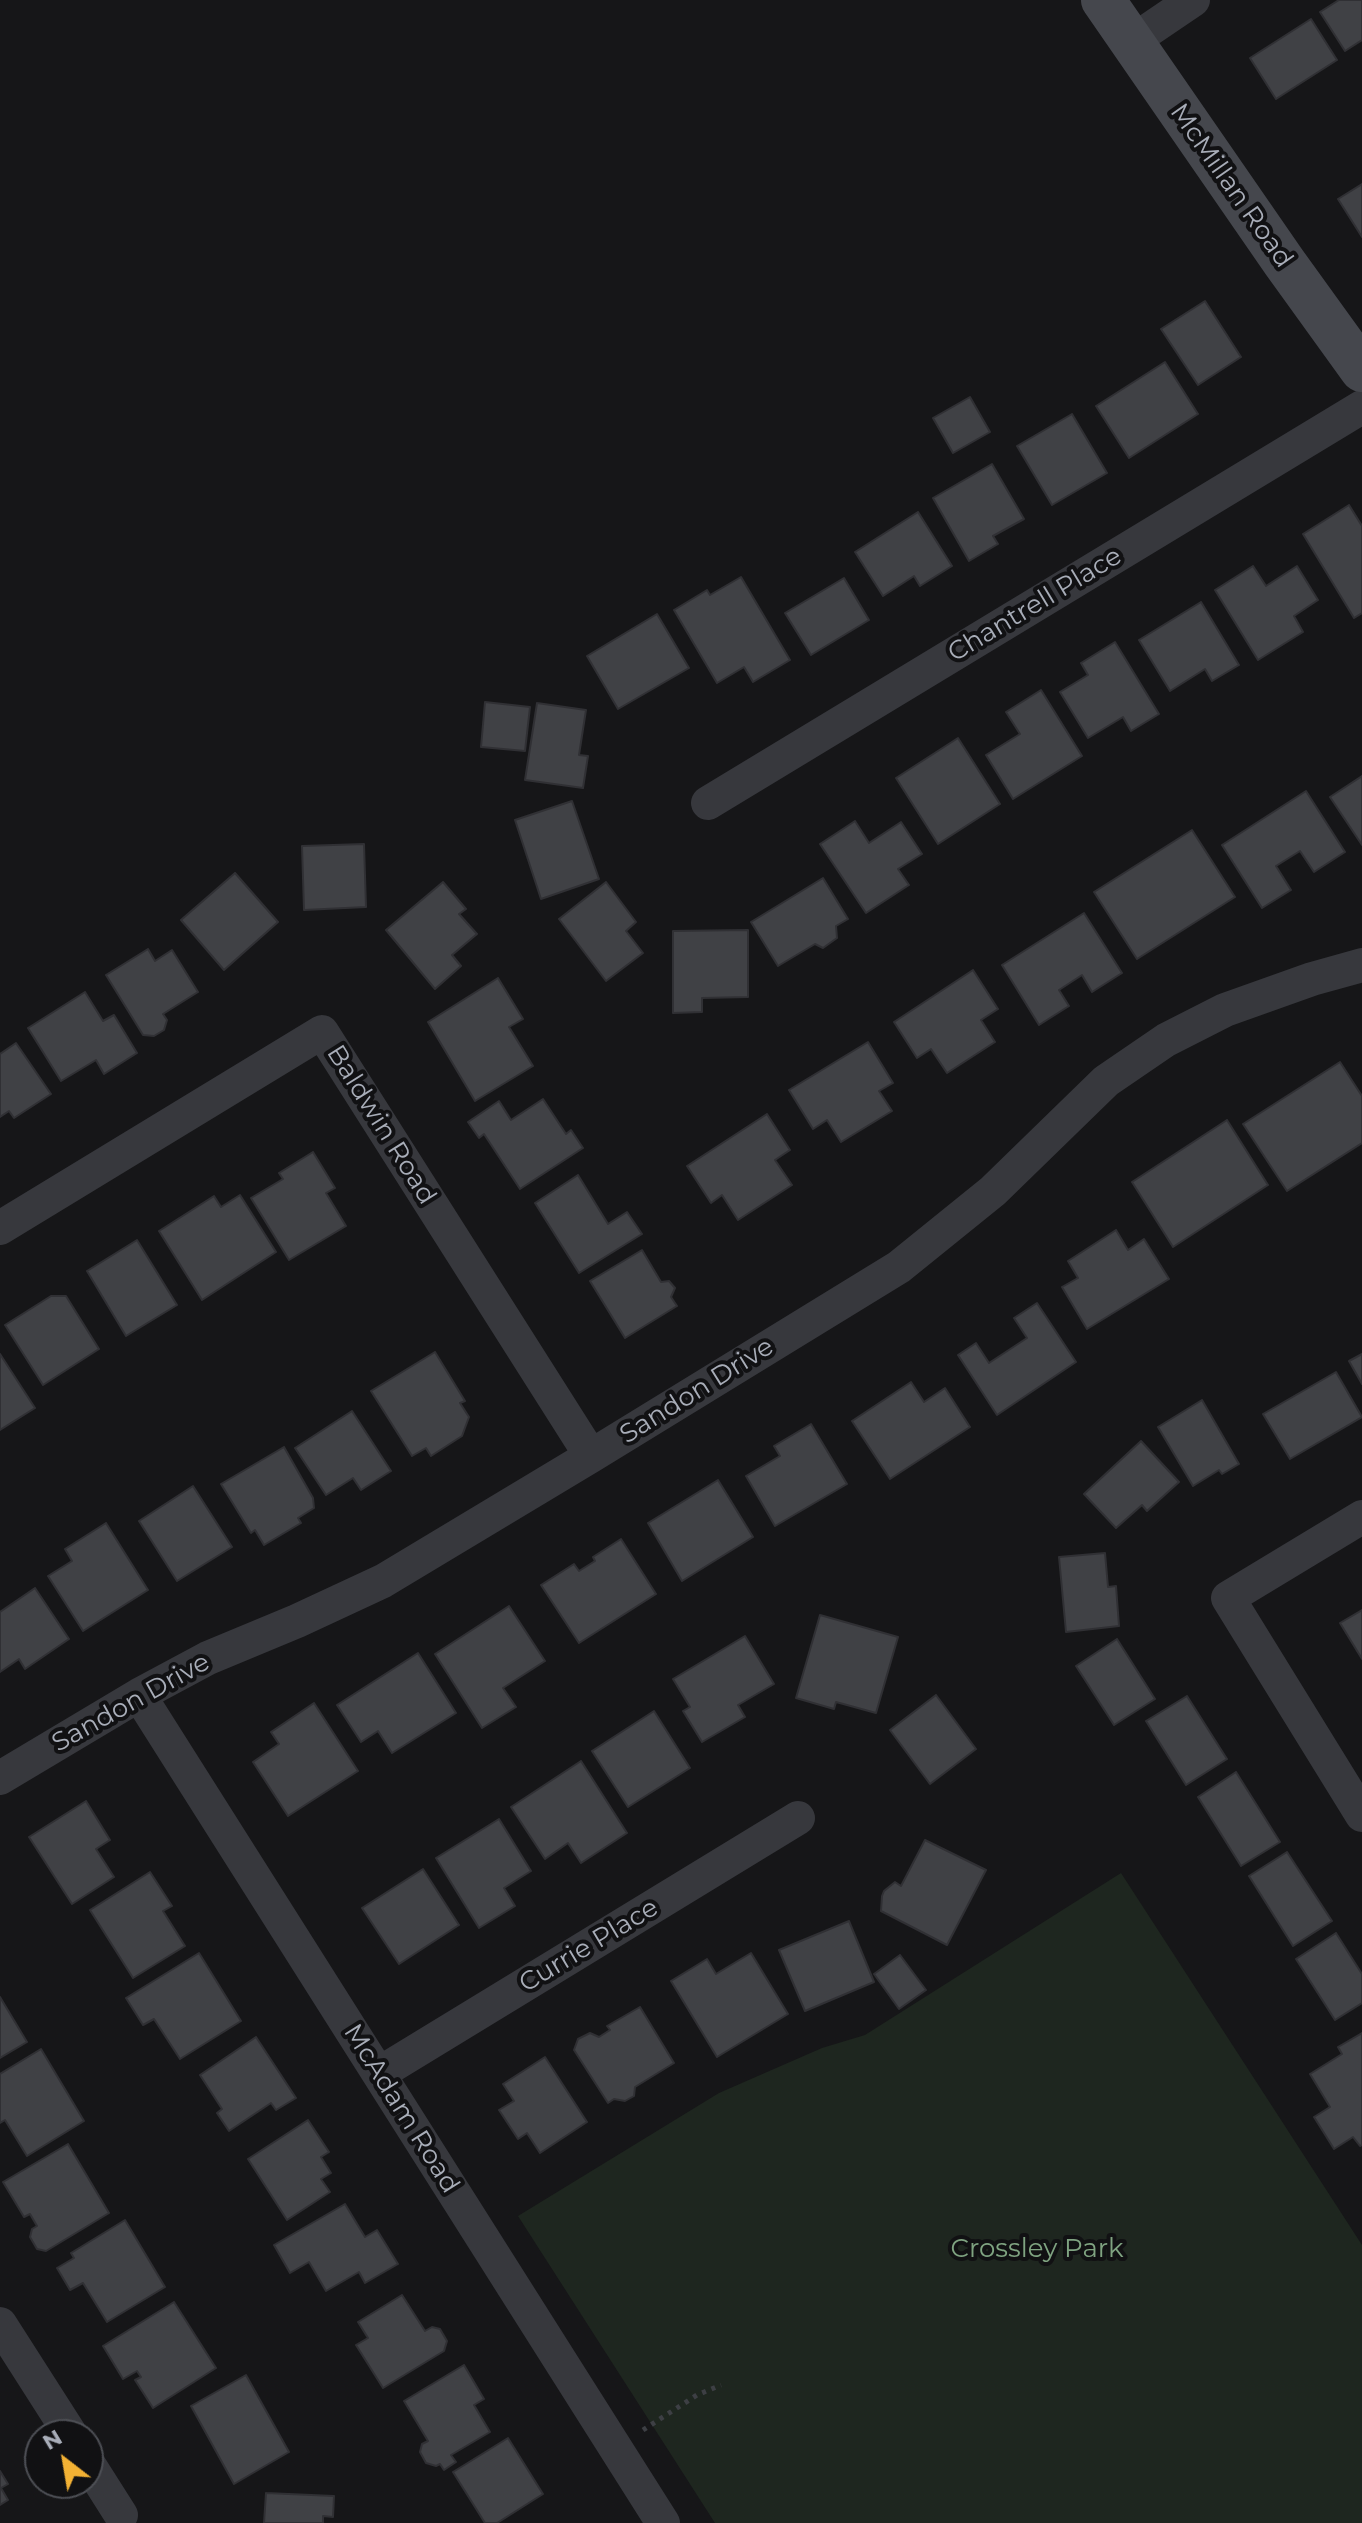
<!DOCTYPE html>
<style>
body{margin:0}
#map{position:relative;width:1362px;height:2523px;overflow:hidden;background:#161618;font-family:Montserrat,sans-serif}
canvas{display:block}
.north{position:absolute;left:24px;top:2419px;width:80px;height:80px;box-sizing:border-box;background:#111113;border:2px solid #4d4f55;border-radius:50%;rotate:329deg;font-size:22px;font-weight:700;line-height:32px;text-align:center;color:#a8adb8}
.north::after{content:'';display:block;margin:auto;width:28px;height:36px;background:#f2b134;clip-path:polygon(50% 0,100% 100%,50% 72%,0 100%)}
</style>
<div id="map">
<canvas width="1362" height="2523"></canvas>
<div class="north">N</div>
</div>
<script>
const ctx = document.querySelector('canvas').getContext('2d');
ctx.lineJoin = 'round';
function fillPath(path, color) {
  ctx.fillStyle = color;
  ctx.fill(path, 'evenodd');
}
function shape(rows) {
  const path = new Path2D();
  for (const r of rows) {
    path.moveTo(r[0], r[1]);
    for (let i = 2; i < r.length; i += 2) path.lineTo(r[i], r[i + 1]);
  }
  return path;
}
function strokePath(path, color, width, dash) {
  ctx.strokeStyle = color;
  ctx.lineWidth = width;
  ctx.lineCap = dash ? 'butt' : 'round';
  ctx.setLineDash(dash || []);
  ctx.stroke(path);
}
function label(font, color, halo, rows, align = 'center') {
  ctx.font = font + ' Montserrat,sans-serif';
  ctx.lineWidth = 8;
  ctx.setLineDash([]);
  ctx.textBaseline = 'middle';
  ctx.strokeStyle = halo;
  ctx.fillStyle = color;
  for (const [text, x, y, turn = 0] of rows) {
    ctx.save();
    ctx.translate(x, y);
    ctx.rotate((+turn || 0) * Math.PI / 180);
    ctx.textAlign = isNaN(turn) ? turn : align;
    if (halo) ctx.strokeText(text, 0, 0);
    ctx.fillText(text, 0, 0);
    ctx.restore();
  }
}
const green = shape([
 [1121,1873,1362,2245,1362,2523,715,2523,518,2216,719,2093,822,2048,865,2035]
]);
const building = shape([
 [1339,0,1362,0,1362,40,1345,51,1320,12,1339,0],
 [1311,19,1337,60,1276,99,1250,58,1311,19],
 [1362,184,1362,237,1338,199,1362,184],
 [1205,301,1241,357,1198,385,1161,329,1205,301],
 [1165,362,1198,414,1129,458,1096,406,1165,362],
 [970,397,990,432,953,453,933,418,970,397],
 [1072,414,1107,473,1052,505,1017,446,1072,414],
 [992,464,1024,519,993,536,998,544,969,561,933,498,992,464],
 [1349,505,1362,526,1362,613,1354,618,1303,534,1349,505],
 [918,512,952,566,920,586,914,576,883,596,855,552,918,512],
 [1253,566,1266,586,1297,566,1318,600,1294,616,1303,632,1258,660,1215,590,1253,566],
 [741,577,790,660,753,682,744,667,717,683,674,610,707,590,710,595,741,577],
 [844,578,869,620,811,655,785,613,844,578],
 [1201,602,1239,665,1212,681,1205,669,1170,691,1139,640,1201,602],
 [657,614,689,668,618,709,587,656,657,614],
 [1115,642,1159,714,1131,731,1123,717,1088,738,1060,692,1088,675,1081,663,1115,642],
 [1041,690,1082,756,1013,799,986,755,1020,734,1006,712,1041,690],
 [485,702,530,707,525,751,481,747,485,702],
 [537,703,586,710,579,755,588,756,583,788,525,780,537,703],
 [958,738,1000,804,938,844,896,778,958,738],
 [1362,776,1362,845,1330,797,1362,776],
 [1306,791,1345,852,1314,872,1300,851,1276,866,1291,890,1262,908,1222,845,1306,791],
 [572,801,599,879,541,899,515,820,572,801],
 [855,821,869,843,901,822,922,854,898,869,909,885,866,913,820,844,855,821],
 [1192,830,1235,897,1137,959,1094,892,1192,830],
 [364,844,366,907,304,910,302,846,364,844],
 [235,873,278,922,224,970,181,920,235,873],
 [823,878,848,919,836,926,837,938,823,948,815,944,778,966,751,922,823,878],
 [443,882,466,909,459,914,477,934,452,955,461,966,435,989,386,930,443,882],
 [606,882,636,922,626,931,643,953,606,981,559,919,606,882],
 [1084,913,1122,973,1092,992,1082,975,1059,990,1069,1006,1039,1025,1002,965,1084,913],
 [748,930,748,997,702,998,702,1012,673,1013,673,931,748,930],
 [148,949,155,961,172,950,198,992,163,1014,167,1020,164,1030,154,1036,143,1035,106,975,148,949],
 [973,970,998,1009,981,1020,995,1042,947,1073,931,1049,917,1058,894,1022,973,970],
 [498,978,523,1019,509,1027,533,1066,475,1101,428,1022,498,978],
 [85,992,103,1021,114,1015,137,1053,104,1074,96,1060,61,1081,28,1028,85,992],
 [868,1042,893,1083,879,1091,892,1111,841,1142,827,1120,813,1129,789,1090,868,1042],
 [16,1043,51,1094,14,1118,9,1111,0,1117,0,1054,16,1043],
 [1340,1062,1362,1096,1362,1143,1287,1191,1243,1124,1340,1062],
 [543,1099,566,1134,571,1130,583,1148,520,1189,484,1134,479,1138,468,1122,499,1101,511,1120,543,1099],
 [767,1114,790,1150,775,1160,792,1185,738,1220,722,1195,711,1203,687,1166,767,1114],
 [1227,1120,1268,1185,1173,1247,1132,1182,1227,1120],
 [313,1152,335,1188,326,1193,346,1226,289,1260,251,1198,283,1179,279,1173,313,1152],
 [578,1175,608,1224,627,1212,642,1234,579,1273,535,1203,578,1175],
 [240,1195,276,1252,202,1300,159,1231,214,1196,221,1207,240,1195],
 [1116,1230,1128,1250,1144,1239,1169,1279,1087,1329,1062,1287,1078,1278,1068,1261,1116,1230],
 [137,1240,177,1305,126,1336,87,1271,137,1240],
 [642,1250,661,1282,669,1281,675,1288,671,1297,677,1306,625,1338,590,1281,642,1250],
 [51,1296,66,1296,99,1349,43,1385,5,1325,51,1296],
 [1037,1303,1076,1362,997,1415,958,1355,976,1343,989,1363,1027,1338,1014,1318,1037,1303],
 [435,1352,465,1401,460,1403,469,1417,462,1436,431,1456,426,1448,412,1456,371,1391,435,1352],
 [0,1354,35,1408,0,1430,0,1354],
 [1362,1354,1362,1384,1349,1361,1362,1354],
 [1336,1372,1362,1417,1290,1459,1263,1414,1336,1372],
 [911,1382,924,1402,945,1388,970,1427,890,1479,852,1421,911,1382],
 [1202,1400,1239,1464,1222,1474,1219,1470,1193,1486,1158,1427,1202,1400],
 [352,1411,391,1471,361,1490,353,1478,326,1495,295,1448,352,1411],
 [811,1424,847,1484,775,1526,746,1476,780,1456,774,1446,811,1424],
 [1141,1441,1179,1482,1147,1511,1142,1505,1116,1528,1084,1494,1141,1441],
 [284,1447,313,1498,314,1508,298,1518,301,1523,264,1545,255,1530,251,1533,221,1484,284,1447],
 [718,1480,753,1537,682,1581,648,1523,718,1480],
 [193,1486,232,1547,177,1581,139,1521,193,1486],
 [106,1523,148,1590,83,1631,48,1576,72,1561,65,1549,106,1523],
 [621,1539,656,1594,579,1643,541,1585,574,1564,579,1571,595,1561,593,1557,621,1539],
 [1105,1553,1108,1587,1116,1586,1119,1626,1066,1632,1059,1557,1105,1553],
 [35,1588,69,1639,25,1669,19,1659,0,1672,0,1612,35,1588],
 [509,1606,545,1661,503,1688,516,1707,482,1728,435,1654,509,1606],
 [1362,1610,1362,1659,1340,1623,1362,1610],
 [820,1615,898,1637,876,1713,836,1702,834,1709,796,1698,820,1615],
 [745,1636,774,1684,738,1705,745,1717,702,1742,683,1711,690,1707,673,1679,745,1636],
 [1117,1639,1155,1699,1114,1725,1076,1666,1117,1639],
 [418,1653,456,1713,392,1753,378,1731,361,1742,337,1705,418,1653],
 [936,1695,976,1749,930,1784,890,1730,936,1695],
 [1187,1696,1227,1759,1186,1785,1146,1721,1187,1696],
 [314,1703,358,1771,288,1816,253,1762,279,1744,271,1732,314,1703],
 [654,1711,690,1768,628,1807,592,1751,654,1711],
 [581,1761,627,1833,581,1863,568,1843,545,1859,511,1807,581,1761],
 [1236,1772,1280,1842,1241,1866,1198,1797,1236,1772],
 [86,1801,110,1840,96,1849,114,1877,72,1904,29,1837,86,1801],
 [499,1819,531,1871,504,1888,515,1906,479,1928,436,1858,499,1819],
 [925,1840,986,1870,947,1945,881,1911,882,1896,884,1891,895,1882,901,1886,925,1840],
 [1287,1852,1332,1921,1293,1946,1249,1876,1287,1852],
 [423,1869,459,1925,399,1964,362,1908,423,1869],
 [150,1872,172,1906,163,1911,185,1946,133,1978,90,1910,150,1872],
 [849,1921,874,1982,805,2011,779,1950,849,1921],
 [1336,1933,1362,1974,1362,2003,1335,2020,1296,1959,1336,1933],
 [199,1953,241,2021,180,2059,154,2019,143,2025,126,1998,199,1953],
 [751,1953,788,2014,717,2057,671,1981,707,1959,716,1974,751,1953],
 [900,1955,926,1990,899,2009,874,1974,900,1955],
 [0,1997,27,2042,0,2058,0,1997],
 [640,2007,674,2063,635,2087,634,2096,625,2101,614,2099,608,2103,574,2050,578,2039,590,2033,599,2037,610,2030,607,2026,640,2007],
 [1362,2033,1362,2145,1360,2146,1353,2137,1334,2149,1314,2117,1330,2107,1310,2074,1342,2054,1338,2047,1362,2033],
 [256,2037,296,2098,276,2110,271,2103,229,2131,217,2113,222,2109,200,2075,256,2037],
 [41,2049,84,2121,27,2156,5,2120,0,2123,0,2074,41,2049],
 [545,2057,587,2122,540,2153,527,2133,518,2139,499,2110,514,2101,503,2084,545,2057],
 [308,2120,329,2152,321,2157,331,2173,321,2179,330,2192,287,2220,248,2159,308,2120],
 [68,2144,109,2213,46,2251,37,2249,30,2237,32,2229,37,2226,30,2214,24,2217,3,2182,68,2144],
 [345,2204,365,2237,377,2230,398,2264,365,2283,359,2272,326,2291,309,2262,290,2273,274,2245,345,2204],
 [125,2220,165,2287,107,2322,83,2283,70,2290,57,2268,74,2258,71,2253,125,2220],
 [402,2295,425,2331,432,2327,440,2329,447,2341,444,2351,383,2388,356,2345,368,2338,358,2322,402,2295],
 [174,2302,216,2368,153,2408,135,2380,141,2377,137,2371,123,2379,103,2346,174,2302],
 [464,2365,484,2399,474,2405,490,2432,451,2455,456,2462,444,2470,440,2464,436,2466,426,2463,420,2452,422,2444,428,2441,404,2401,464,2365],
 [246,2375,289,2452,234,2484,191,2406,246,2375],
 [508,2438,543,2494,497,2523,485,2523,453,2472,508,2438],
 [0,2471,8,2484,1,2488,8,2500,0,2505,0,2471],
 [266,2493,334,2496,333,2517,323,2516,323,2523,264,2523,266,2493]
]);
const path = shape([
 [643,2430,697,2395,721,2385]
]);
const minor = shape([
 [1131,42,1193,0],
 [708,803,1362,407],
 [0,1228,322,1032,591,1456],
 [1362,1517,1228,1598,1362,1815],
 [139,1695,663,2523],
 [0,1778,139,1695,208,1658,297,1621,383,1581,591,1456,899,1267,993,1191,1106,1081,1166,1040,1225,1010,1312,979,1362,965],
 [380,2073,798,1818],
 [0,2324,71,2435],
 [88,2463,121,2515]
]);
const secondary = shape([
 [1103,0,1284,262,1362,370]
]);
const streetNames = [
 ["McMillan Road",1231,186,55],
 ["Chantrell Place",1035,605,-31],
 ["Baldwin Road",381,1125,58],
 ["Sandon Drive",697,1391,-32],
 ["Sandon Drive",131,1703,-29],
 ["Currie Place",589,1946,-31],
 ["McAdam Road",401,2109,58]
];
const parkNames = [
 ["Crossley Park",1037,2249]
];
fillPath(green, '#1e261f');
fillPath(building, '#404145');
strokePath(building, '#303034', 2);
strokePath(path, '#3d3f44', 5, [4, 6]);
strokePath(minor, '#37383d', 34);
strokePath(secondary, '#45474d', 44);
label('26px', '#a8adb8', '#111113', streetNames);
label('26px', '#7fa381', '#111113', parkNames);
</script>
